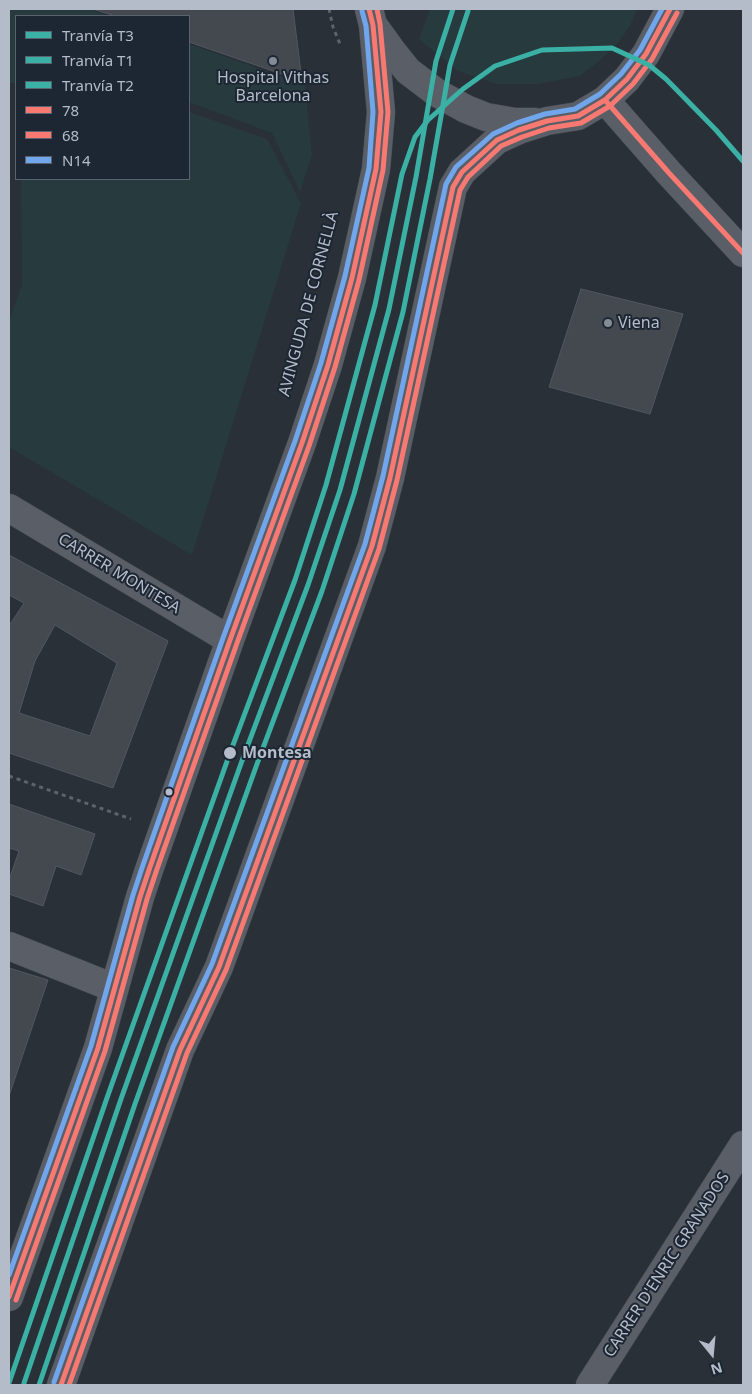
<!DOCTYPE html>
<meta charset="utf-8">
<style>
body{margin:0}
#map{position:relative;width:752px;height:1394px;overflow:hidden;background:#2a3038;font-family:"Noto Sans",sans-serif}
canvas{display:block}
.frame{position:absolute;inset:0;border:10px solid #b4bcc9;pointer-events:none}
.legend{position:absolute;left:15px;top:15px;width:175px;height:165px;box-sizing:border-box;background:#1d2633;border:1px solid #59626f;margin:0;padding:6px 9px;list-style:none;font-size:15px;color:#b4bcc9}
.legend li{display:flex;align-items:center;gap:10px;height:25px}
.legend b{width:25px;border:1px solid #59626f}
.north{position:absolute;left:687px;top:1329px;width:50px;height:50px;-webkit-text-stroke:4px #1d2633;paint-order:stroke;rotate:163deg;font-size:14px;font-weight:700;line-height:20px;text-align:center;color:#b4bcc9}
.north::after{content:'';display:block;margin:auto;width:18px;height:22px;background:#b4bcc9;clip-path:polygon(50% 0,100% 100%,50% 72%,0 100%)}
</style>
<div id="map">
<canvas width="752" height="1394"></canvas>
<div class="frame"></div>
<ul class="legend">
<li><b style="height:6px;background:#3ab1a4"></b>Tranvía T3</li>
<li><b style="height:6px;background:#3ab1a4"></b>Tranvía T1</li>
<li><b style="height:6px;background:#3ab1a4"></b>Tranvía T2</li>
<li><b style="height:6px;background:#f87972"></b>78</li>
<li><b style="height:6px;background:#f87972"></b>68</li>
<li><b style="height:6px;background:#71a6ec"></b>N14</li>
</ul>
<div class="north">N</div>
</div>
<script>
const ctx = document.querySelector('canvas').getContext('2d');
ctx.lineJoin = 'round';
function fillPath(path, color) {
  ctx.fillStyle = color;
  ctx.fill(path, 'evenodd');
}
function shape(rows) {
  const path = new Path2D();
  for (const r of rows) {
    path.moveTo(r[0], r[1]);
    for (let i = 2; i < r.length; i += 2) path.lineTo(r[i], r[i + 1]);
  }
  return path;
}
function strokePath(path, color, width, dash) {
  ctx.strokeStyle = color;
  ctx.lineWidth = width;
  ctx.lineCap = dash ? 'butt' : 'round';
  ctx.setLineDash(dash || []);
  ctx.stroke(path);
}
function label(font, color, halo, rows, align = 'center') {
  ctx.font = font + ' "Noto Sans",sans-serif';
  ctx.lineWidth = 4;
  ctx.setLineDash([]);
  ctx.textBaseline = 'middle';
  ctx.strokeStyle = halo;
  ctx.fillStyle = color;
  for (const [text, x, y, turn = 0] of rows) {
    ctx.save();
    ctx.translate(x, y);
    ctx.rotate((+turn || 0) * Math.PI / 180);
    ctx.textAlign = isNaN(turn) ? turn : align;
    if (halo) ctx.strokeText(text, 0, 0);
    ctx.fillText(text, 0, 0);
    ctx.restore();
  }
}
const green = shape([
 [9,9,88,9,110,16,16,16,16,83,9,83],
 [430,9,637,9,630,26,618,43,599,61,580,76,537,84,497,84,458,71,419,39],
 [189,44,305,85,312,155,300,192,272,133,189,102],
 [189,112,267,139,301,203,192,555,9,447,9,322,22,284,21,179,189,179]
]);
const building = shape([
 [93,9,293,9,302,81,189,42,189,16,115,16,93,9],
 [581,289,683,314,650,414,549,387,581,289],
 [9,555,168,641,113,788,9,753,9,626,24,603,9,595,9,555],
 [55,625,117,663,90,736,19,713,35,661,55,625],
 [9,804,95,834,81,875,56,866,43,906,9,894,9,880,19,851,9,848,9,804],
 [9,968,48,980,9,1096,9,968]
]);
const path = shape([
 [329,9,333,27,340,44],
 [9,776,131,819]
]);
const minor = shape([
 [374,26,392,51,408,71,437,93,466,109,486,117,515,122,535,122],
 [605,100,669,173,743,253],
 [9,508,230,640],
 [9,946,114,988],
 [9,1297,98,1048,140,897,150,867,230,640,302,443,328,365,352,278,376,169,381,112,373,25,369,9],
 [61,1385,180,1050,219,967,372,546,390,478,453,187,462,172,497,140,519,130,547,121,578,116,605,100,627,79,646,54,670,9],
 [590,1385,743,1145]
]);
const bus1 = shape([
 [605,100,669,173,743,253],
 [9,1297,98,1048,140,897,150,867,230,640,302,443,328,365,352,278,376,169,381,112,373,25,369,9],
 [61,1385,180,1050,219,967,372,546,390,478,453,187,462,172,497,140,519,130,547,121,578,116,605,100,627,79,646,54,670,9]
]);
const bus2 = shape([
 [16,1300,105,1051,147,899,157,869,237,643,309,446,335,367,359,280,383,170,388,112,380,24,377,9],
 [69,1385,187,1053,226,970,379,549,397,480,460,190,468,177,501,146,522,137,549,128,581,123,610,106,633,84,652,59,677,13]
]);
const bus3 = shape([
 [9,1275,91,1046,133,895,143,865,223,638,295,441,321,363,345,276,369,168,373,112,366,26,362,11],
 [54,1382,173,1047,212,964,365,544,383,476,446,184,456,167,493,134,517,123,545,114,575,109,600,94,621,74,640,50,662,9]
]);
const tram1 = shape([
 [9,1383,108,1095,230,753,295,580,326,485,375,305,402,174,415,137,428,120,463,89,495,66,542,50,612,48,649,65,666,79,716,130,743,161]
]);
const tram2 = shape([
 [39,1385,135,1104,257,764,322,591,354,494,403,312,430,179,450,65,468,11]
]);
const tram3 = shape([
 [24,1383,121,1099,243,758,308,585,340,490,389,309,416,177,436,61,453,9]
]);
const markers = [
 [273,61,5,"#848b96"],
 [608,323,5,"#848b96"],
 [230,753,7,"#b4bcc9"],
 [169,792,4.5,"#b4bcc9"]
];
const poiNames = [
 ["Hospital Vithas",273,78],
 ["Barcelona",273,96],
 ["Viena",618,323,"left"]
];
const streetNames = [
 ["AVINGUDA DE CORNELLÀ",309,304,-75],
 ["CARRER MONTESA",119,574,31],
 ["CARRER D'ENRIC GRANADOS",667,1265,-57]
];
const stopNames = [
 ["Montesa",242,753]
];
fillPath(green, '#273a3e');
fillPath(building, '#444950');
strokePath(building, '#52575f', 1);
strokePath(minor, '#484c53', 29);
strokePath(path, '#5d636a', 3, [4, 4]);
strokePath(minor, '#5a5e66', 28);
strokePath(bus1, '#f87972', 5);
strokePath(bus2, '#f87972', 5);
strokePath(bus3, '#71a6ec', 5);
strokePath(tram1, '#3ab1a4', 5);
strokePath(tram2, '#3ab1a4', 5);
strokePath(tram3, '#3ab1a4', 5);
for (const [x, y, r, color] of markers) {
  const dot = new Path2D();
  dot.arc(x, y, r, 0, 2 * Math.PI);
  ctx.fillStyle = color;
  ctx.fill(dot);
  strokePath(dot, '#1d2633', 2);
}
label('16px', '#b4bcc9', '#1d2633', poiNames);
label('16px', '#b4bcc9', '#1d2633', streetNames);
label('bold 16px', '#b4bcc9', '#1d2633', stopNames, 'left');
</script>
